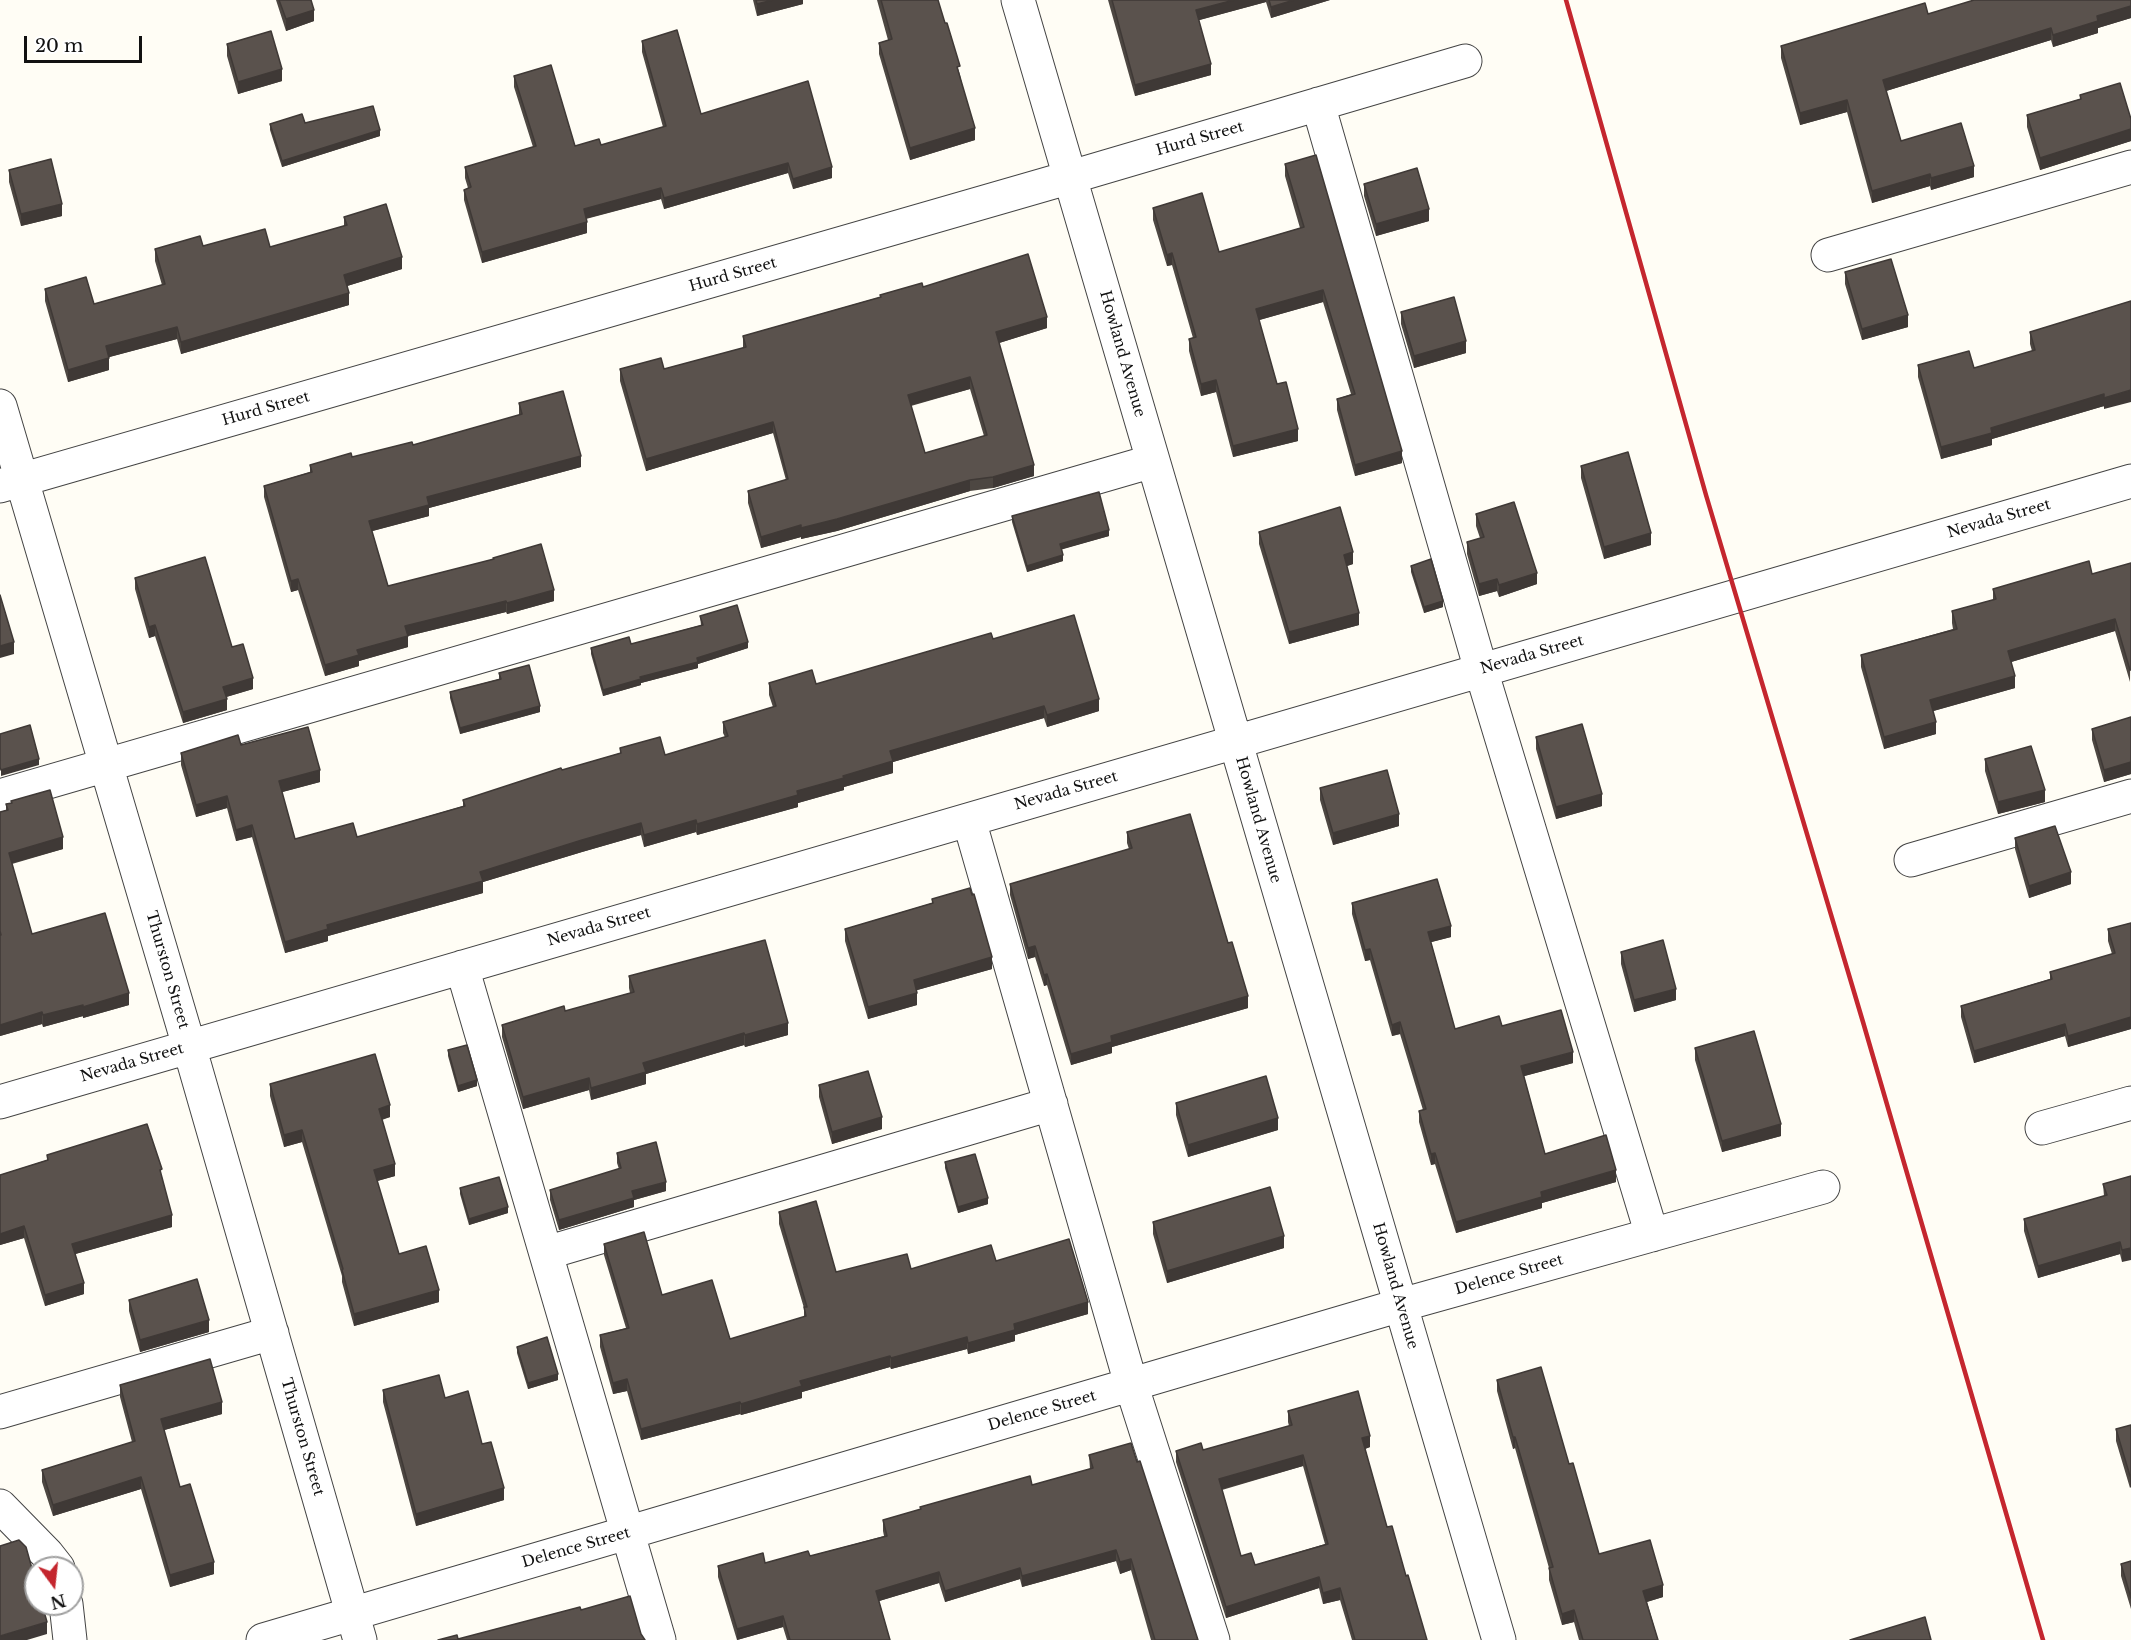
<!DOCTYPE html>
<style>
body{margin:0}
#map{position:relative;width:2131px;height:1640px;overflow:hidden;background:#fffdf5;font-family:"Libre Baskerville",serif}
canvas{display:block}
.north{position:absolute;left:24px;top:1556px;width:60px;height:60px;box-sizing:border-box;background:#fff;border:2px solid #a0a0a0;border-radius:50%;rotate:165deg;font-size:16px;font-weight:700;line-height:24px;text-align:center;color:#111}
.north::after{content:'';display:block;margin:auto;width:21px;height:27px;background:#c4262e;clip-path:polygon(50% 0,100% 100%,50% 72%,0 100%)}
.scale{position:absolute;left:24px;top:36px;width:118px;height:27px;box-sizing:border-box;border:3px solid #111;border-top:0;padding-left:8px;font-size:18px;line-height:21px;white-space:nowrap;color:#111;-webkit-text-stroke:4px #fff;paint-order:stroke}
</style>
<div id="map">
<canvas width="2131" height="1640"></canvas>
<div class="north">N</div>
<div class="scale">20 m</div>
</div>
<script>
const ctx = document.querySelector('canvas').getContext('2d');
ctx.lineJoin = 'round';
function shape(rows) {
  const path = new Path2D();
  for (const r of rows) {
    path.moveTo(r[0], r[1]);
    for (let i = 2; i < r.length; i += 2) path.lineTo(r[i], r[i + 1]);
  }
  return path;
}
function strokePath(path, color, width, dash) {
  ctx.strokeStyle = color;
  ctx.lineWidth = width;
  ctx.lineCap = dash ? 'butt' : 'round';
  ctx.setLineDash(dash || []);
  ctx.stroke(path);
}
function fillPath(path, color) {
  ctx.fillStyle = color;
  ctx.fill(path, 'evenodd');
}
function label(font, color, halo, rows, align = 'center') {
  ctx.font = font + ' "Libre Baskerville",serif';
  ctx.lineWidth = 6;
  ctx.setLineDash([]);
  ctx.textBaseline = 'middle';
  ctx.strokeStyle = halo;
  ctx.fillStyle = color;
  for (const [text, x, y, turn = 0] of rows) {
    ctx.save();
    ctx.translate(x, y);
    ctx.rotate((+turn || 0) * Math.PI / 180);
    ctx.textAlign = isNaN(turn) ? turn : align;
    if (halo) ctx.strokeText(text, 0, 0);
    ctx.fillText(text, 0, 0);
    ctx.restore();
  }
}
const minor = shape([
 [1018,0,1499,1640],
 [1318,104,1481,670,1652,1235],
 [1828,255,2131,167],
 [0,406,189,1046,360,1640],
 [0,486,1071,177,1465,61],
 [0,796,1153,461],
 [969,820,1131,1384,1213,1640],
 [1911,860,2131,796],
 [462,967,659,1640],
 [0,1102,2131,481],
 [2042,1128,2131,1103],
 [546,1253,1051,1104],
 [0,1412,272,1333],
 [0,1506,47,1554,58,1568],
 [66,1604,70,1640],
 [263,1640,1401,1305,1823,1187]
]);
const rail = shape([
 [1566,0,1706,495,1863,1022,2043,1640]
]);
const wall = shape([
 [276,0,311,0,314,21,286,31],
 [753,0,803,0,803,4,757,16],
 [877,0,938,0,960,75,975,140,910,160,879,54,879,43,888,40],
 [1108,0,1330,0,1271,18,1266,2,1199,20,1211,75,1135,96],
 [2131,0,2131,18,2098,28,2098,33,2053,47,2051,40,1886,91,1901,141,1974,177,1931,190,1930,186,1872,203,1847,112,1800,125,1781,58,1781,46,1928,14],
 [642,41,701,114,832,178,793,189,788,173,664,209,661,199,586,219,587,233,482,263,464,200,464,190,468,188,465,178,465,167,533,147,514,87,514,76,575,146,601,145,663,127,642,52],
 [227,44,282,81,238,94,227,56],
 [2080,95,2131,119,2131,141,2040,170,2027,127,2027,115,2080,99],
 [270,124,380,136,282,167,270,130],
 [1285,164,1402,463,1355,476,1337,410,1337,399,1351,394,1323,302,1259,320,1277,384,1298,441,1233,457,1216,392,1201,396,1189,351,1189,339,1193,338,1172,265,1167,266,1153,220,1153,208,1219,252,1300,228,1285,176],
 [9,170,62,216,21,226,9,182],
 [1364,184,1429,221,1376,236,1364,196],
 [344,217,402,269,347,286,349,305,181,354,177,339,109,357,109,370,68,382,45,301,45,289,94,304,162,285,155,261,155,249,203,246,270,247,344,226],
 [1845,272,1908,327,1862,340,1845,284],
 [923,287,1047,328,999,343,1034,476,993,488,970,491,837,531,801,539,801,537,761,548,748,503,748,491,786,480,773,433,646,471,620,381,620,369,664,369,743,348,743,336,880,297,880,295],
 [970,389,984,436,925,453,911,406],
 [2131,301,2104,409,2104,406,1992,439,1992,445,1941,459,1918,377,1918,365,1974,368,2032,351,2030,344,2030,332],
 [1401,312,1466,353,1414,368,1401,324],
 [519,403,581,467,429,508,429,516,372,531,388,586,554,601,507,614,506,612,408,636,408,647,359,661,359,666,325,676,298,590,291,592,264,497,264,486,310,472,310,465,413,445,519,415],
 [1581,466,1651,545,1604,559,1581,478],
 [1476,514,1537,584,1499,597,1497,591,1479,596,1467,554,1467,542,1480,538,1476,526],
 [1012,516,1109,536,1062,549,1063,561,1027,572,1012,522],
 [1259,532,1353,564,1347,566,1359,625,1289,644,1259,544],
 [2131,563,2130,682,2115,631,2011,662,2015,688,1933,711,1936,734,1884,749,1861,667,1861,655,1953,629,1952,623,1952,611,1993,600,1993,589,2092,574],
 [1411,566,1443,607,1424,613,1411,572],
 [135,578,232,647,253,689,226,697,227,710,183,723,155,636,149,638,135,589],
 [700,616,748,648,698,664,698,668,641,683,641,685,603,696,591,654,591,648,631,644,701,625],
 [993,639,1099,711,1047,727,1044,718,893,762,893,773,844,787,844,790,798,803,798,807,697,835,696,832,644,847,641,835,582,852,483,882,483,893,328,936,328,941,285,953,252,837,236,841,227,808,196,817,181,765,181,753,241,745,320,782,282,792,295,839,357,837,463,806,463,800,620,753,620,748,665,755,725,737,723,733,723,722,773,707,769,695,769,683,816,684],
 [499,673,540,712,460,734,450,698,450,692,499,679],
 [2131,717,2131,774,2104,782,2092,740,2092,729],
 [1536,737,1602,806,1556,819,1536,749],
 [1985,759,2045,802,1998,814,1985,771],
 [1320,788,1399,826,1333,845,1320,800],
 [6,804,63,849,12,864,32,934,129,1005,83,1018,83,1016,43,1027,42,1024,0,1036,0,812,6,810],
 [1127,832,1228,943,1248,1008,1112,1047,1112,1053,1071,1065,1047,985,1044,986,1035,957,1028,959,1010,895,1010,884,1129,849,1127,843],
 [2015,838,2071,884,2029,898,2015,849],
 [972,895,992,969,917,990,917,1005,868,1019,845,941,845,929,932,903,932,899],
 [1352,903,1451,937,1431,942,1455,1029,1502,1026,1573,1063,1524,1076,1545,1154,1616,1182,1542,1203,1542,1208,1456,1233,1435,1164,1431,1165,1419,1122,1419,1111,1423,1110,1400,1034,1392,1036,1370,960,1365,961,1352,914],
 [2131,923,2131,1029,2068,1047,2065,1036,1974,1063,1961,1017,1961,1006,2050,979,2050,972,2112,954,2108,941,2108,929],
 [1621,952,1676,1000,1634,1012,1621,964],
 [629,976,788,1035,745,1047,744,1045,646,1074,646,1084,591,1100,589,1090,523,1109,502,1037,502,1025,565,1011,630,993,629,988],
 [1695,1048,1781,1136,1722,1152,1695,1060],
 [448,1050,477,1086,458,1092,448,1056],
 [270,1084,390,1117,382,1120,395,1176,377,1181,399,1254,439,1302,354,1326,342,1282,342,1276,302,1142,284,1147,270,1096],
 [819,1085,882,1129,832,1144,819,1097],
 [1176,1103,1278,1130,1188,1157,1176,1115],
 [617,1153,666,1191,634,1200,634,1207,559,1230,550,1200,550,1190,619,1169,617,1163],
 [47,1155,162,1177,172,1227,75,1254,84,1294,45,1306,24,1238,0,1245,0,1175,47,1160],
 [945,1162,988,1204,958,1213,945,1168],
 [2131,1176,2122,1262,2120,1254,2038,1278,2024,1231,2024,1219,2104,1196,2103,1184],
 [460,1188,508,1213,469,1225,460,1194],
 [779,1212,836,1272,911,1269,996,1261,1088,1314,1015,1335,1015,1341,968,1354,967,1349,891,1369,890,1367,802,1392,802,1398,741,1415,740,1414,641,1440,627,1391,613,1394,600,1347,600,1335,626,1328,604,1255,604,1244,662,1295,730,1339,804,1317,804,1308,779,1224],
 [1153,1222,1284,1248,1167,1283,1153,1234],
 [129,1300,209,1332,140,1352,129,1311],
 [517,1347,558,1380,528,1389,517,1353],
 [1497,1380,1569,1464,1599,1554,1663,1597,1647,1602,1658,1640,1579,1640,1574,1622,1562,1625,1549,1580,1549,1568,1515,1448,1513,1449,1497,1391],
 [120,1385,222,1414,164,1430,180,1487,214,1574,170,1587,141,1489,53,1516,42,1482,42,1470,132,1442,120,1397],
 [383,1390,445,1398,482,1444,504,1500,416,1526,383,1402],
 [1288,1411,1370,1447,1365,1449,1387,1527,1406,1576,1427,1640,1352,1640,1340,1600,1323,1604,1319,1588,1226,1618,1176,1462,1176,1451,1203,1450,1289,1426,1288,1422],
 [1303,1466,1325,1544,1255,1565,1241,1556,1222,1490],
 [2131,1425,2130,1488,2116,1441,2116,1429],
 [1089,1455,1137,1462,1198,1640,1151,1640,1131,1570,1120,1574,1116,1561,1022,1587,1020,1579,945,1602,939,1583,879,1601,890,1640,787,1640,783,1627,737,1640,718,1577,718,1566,765,1563,810,1556,884,1536,883,1531,883,1520,1032,1485,1090,1469],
 [2131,1561,2131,1609,2121,1576,2121,1564]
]);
const shadedWall = shape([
 [773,0,803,0,803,4,757,16,757,4],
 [1234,0,1266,0,1266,2,1196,21,1196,10],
 [1294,0,1330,0,1271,18,1271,7],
 [2131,6,2131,18,2098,28,2098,33,2053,47,2053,35,2097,16],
 [314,10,314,21,286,31,286,19],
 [2051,28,2051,40,1883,92,1883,80],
 [1211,64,1211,75,1135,96,1135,85],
 [282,69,282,81,238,94,238,82],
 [1847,100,1847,112,1800,125,1800,113],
 [975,128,975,140,910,160,910,148],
 [2131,129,2131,141,2040,170,2040,158],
 [380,130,380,136,282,167,282,161],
 [788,163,788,173,664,209,664,198],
 [1974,166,1974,177,1931,190,1931,178],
 [832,167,832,178,793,189,793,179],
 [1930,174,1930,186,1872,203,1872,191],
 [661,188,661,199,584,219,584,209],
 [62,204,62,216,21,226,21,214],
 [1429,209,1429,221,1376,236,1376,224],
 [587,222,587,233,482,263,482,252],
 [1172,253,1172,265,1167,266,1167,255],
 [402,257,402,269,344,287,344,275],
 [1323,290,1323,302,1256,321,1256,309],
 [349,293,349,305,181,354,181,342],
 [1908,315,1908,327,1862,340,1862,329],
 [1047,317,1047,328,996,344,996,332],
 [177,327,177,339,106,358,106,346],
 [1466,341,1466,353,1414,368,1414,356],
 [109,358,109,370,68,382,68,370],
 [970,377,970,389,908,406,908,395],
 [1216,380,1216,392,1201,396,1201,384],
 [2131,390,2131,402,2104,409,2104,398],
 [2104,394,2104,406,1992,439,1992,445,1941,459,1941,447,1991,428],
 [773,422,773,433,646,471,646,459],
 [1298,429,1298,441,1233,457,1233,446],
 [1402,451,1402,463,1355,476,1355,465],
 [581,456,581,467,429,508,429,516,369,532,369,521,427,497],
 [1034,465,1034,476,993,488,993,477],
 [970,480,970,491,837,531,801,539,801,528],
 [801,525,801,537,761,548,761,537],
 [1109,530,1109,536,1060,550,1060,544],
 [1651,533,1651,545,1604,559,1604,547],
 [1353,552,1353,564,1344,567,1344,555],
 [1063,555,1063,561,1027,572,1027,566],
 [1537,573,1537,584,1499,597,1499,585],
 [298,579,298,590,291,592,291,581],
 [1497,579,1497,591,1479,596,1479,584],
 [554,590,554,601,507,614,507,603],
 [506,601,506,612,408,636,408,647,359,661,359,666,325,676,325,665,357,650,405,626],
 [1443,601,1443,607,1424,613,1424,607],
 [1359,613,1359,625,1289,644,1289,632],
 [2115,619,2115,631,2008,663,2008,651],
 [155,625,155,636,149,638,149,627],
 [14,642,14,654,0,658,0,646],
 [748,642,748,648,698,664,698,668,641,683,641,685,603,696,603,690,697,658],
 [2015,676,2015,688,1930,712,1930,700],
 [253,678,253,689,223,698,223,687],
 [227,699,227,710,183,723,183,712],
 [1099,699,1099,711,1047,727,1047,715],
 [540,706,540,712,460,734,460,728],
 [1044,706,1044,718,893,762,893,773,844,787,844,790,798,803,798,807,697,835,697,824,843,776,890,751],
 [1936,722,1936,734,1884,749,1884,737],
 [39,759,39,765,1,776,1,770],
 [2131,762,2131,774,2104,782,2104,770],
 [320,770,320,782,279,793,279,781],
 [2045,790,2045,802,1998,814,1998,802],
 [1602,794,1602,806,1556,819,1556,807],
 [227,796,227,808,196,817,196,805],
 [1399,814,1399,826,1333,845,1333,833],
 [696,820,696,832,644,847,644,835],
 [641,823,641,835,582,852,483,882,483,893,328,936,328,941,285,953,285,942,327,925,480,872,582,840],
 [252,825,252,837,236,841,236,830],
 [63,837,63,849,9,864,9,853],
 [2071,872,2071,884,2029,898,2029,886],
 [1451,926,1451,937,1428,943,1428,932],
 [1035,946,1035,957,1028,959,1028,948],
 [1370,949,1370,960,1365,961,1365,950],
 [992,957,992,969,914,991,914,980],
 [1047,974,1047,985,1044,986,1044,975],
 [1676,989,1676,1000,1634,1012,1634,1000],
 [129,993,129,1005,83,1018,83,1007],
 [917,993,917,1005,868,1019,868,1007],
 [1248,996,1248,1008,1112,1047,1112,1053,1071,1065,1071,1054,1111,1036],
 [83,1005,83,1016,43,1027,43,1015],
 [42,1012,42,1024,0,1036,0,1025],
 [2131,1017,2131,1029,2068,1047,2068,1036],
 [1400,1022,1400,1034,1392,1036,1392,1025],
 [788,1023,788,1035,745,1047,745,1035],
 [2065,1024,2065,1036,1974,1063,1974,1051],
 [744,1033,744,1045,646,1074,646,1084,591,1100,591,1088,643,1063],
 [1573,1052,1573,1063,1521,1077,1521,1066],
 [589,1078,589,1090,523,1109,523,1097],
 [477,1080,477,1086,458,1092,458,1086],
 [390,1105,390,1117,379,1120,379,1109],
 [882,1117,882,1129,832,1144,832,1132],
 [1278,1118,1278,1130,1188,1157,1188,1145],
 [1781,1124,1781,1136,1722,1152,1722,1141],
 [302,1130,302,1142,284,1147,284,1135],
 [1435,1153,1435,1164,1431,1165,1431,1154],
 [395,1164,395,1176,374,1182,374,1170],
 [1616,1170,1616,1182,1542,1203,1542,1208,1456,1233,1456,1222,1541,1192],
 [666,1182,666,1191,634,1200,634,1207,559,1230,559,1220,632,1191],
 [988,1198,988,1204,958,1213,958,1207],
 [508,1207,508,1213,469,1225,469,1219],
 [172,1215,172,1227,72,1255,72,1244],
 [24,1226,24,1238,0,1245,0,1234],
 [1284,1236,1284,1248,1167,1283,1167,1271],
 [2120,1242,2120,1254,2038,1278,2038,1266],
 [2131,1248,2131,1260,2122,1262,2122,1250],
 [84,1283,84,1294,45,1306,45,1295],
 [439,1290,439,1302,354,1326,354,1314],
 [1088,1302,1088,1314,1015,1335,1015,1341,968,1354,968,1343,1014,1324],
 [209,1320,209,1332,140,1352,140,1340],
 [967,1337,967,1349,891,1369,891,1358],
 [890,1356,890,1367,802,1392,802,1398,741,1415,741,1404,800,1381],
 [558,1374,558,1380,528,1389,528,1383],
 [627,1379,627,1391,613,1394,613,1383],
 [222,1402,222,1414,161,1431,161,1419],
 [740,1402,740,1414,641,1440,641,1429],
 [1370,1436,1370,1447,1362,1450,1362,1438],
 [1513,1437,1515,1437,1515,1448,1513,1449],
 [1303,1455,1303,1466,1219,1490,1219,1479],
 [2131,1475,2131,1487,2130,1488,2130,1476],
 [141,1477,141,1489,53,1516,53,1505],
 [504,1488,504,1500,416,1526,416,1514],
 [1116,1550,1116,1561,1022,1587,1022,1576],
 [1131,1559,1131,1570,1120,1574,1120,1562],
 [214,1562,214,1574,170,1587,170,1575],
 [1020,1568,1020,1579,945,1602,945,1591],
 [939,1572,939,1583,876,1602,876,1591],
 [1319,1577,1319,1588,1226,1618,1226,1607],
 [1663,1585,1663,1597,1643,1603,1643,1591],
 [1340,1588,1340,1600,1323,1604,1323,1593],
 [1574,1610,1574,1622,1562,1625,1562,1614],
 [783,1616,783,1627,737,1640,737,1629],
 [47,1622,47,1634,27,1640,0,1640,0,1636]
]);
const building = shape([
 [279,0,311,0,314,10,286,19,279,0],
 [756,0,773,0,757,4,756,0],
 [881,0,938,0,945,23,947,23,960,66,957,67,975,128,910,148,879,43,892,39,881,0],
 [1112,0,1234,0,1196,10,1211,64,1135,85,1112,0],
 [1269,0,1294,0,1271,7,1269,0],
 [1974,0,2131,0,2131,6,2097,16,2098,21,2053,35,2051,28,1883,80,1901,141,1961,123,1974,166,1931,178,1930,174,1872,191,1847,100,1800,113,1781,46,1925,3,1928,14,1974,0],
 [677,30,701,114,808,81,832,167,793,179,788,163,664,198,661,188,584,209,587,222,482,252,464,190,471,187,465,167,536,146,514,76,551,65,575,146,599,139,601,145,666,126,642,41,677,30],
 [271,31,282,69,238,82,227,44,271,31],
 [2120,83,2131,119,2131,129,2040,158,2027,115,2081,99,2080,95,2120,83],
 [373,106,380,130,282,161,270,124,302,114,305,123,373,106],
 [1316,155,1402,451,1355,465,1337,399,1355,394,1323,290,1256,309,1277,384,1286,382,1298,429,1233,446,1216,380,1201,384,1189,339,1196,337,1172,253,1167,255,1153,208,1202,193,1219,252,1304,227,1285,164,1316,155],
 [51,159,62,204,21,214,9,170,51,159],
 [1417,168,1429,209,1376,224,1364,184,1417,168],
 [386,204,402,257,344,275,349,293,181,342,177,327,106,346,109,358,68,370,45,289,86,277,94,304,165,284,155,249,200,236,203,246,265,229,270,247,347,225,344,217,386,204],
 [1028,254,1047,317,996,332,1034,465,993,477,970,480,837,519,801,528,801,525,761,537,748,491,788,479,773,422,646,459,620,369,661,358,664,369,746,347,743,336,881,297,880,295,922,283,923,287,1028,254],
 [970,377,987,435,925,453,908,395,970,377],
 [1891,259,1908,315,1862,329,1845,272,1891,259],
 [1454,297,1466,341,1414,356,1401,312,1454,297],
 [2131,301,2131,390,2104,398,2104,394,1991,428,1992,433,1941,447,1918,365,1969,351,1974,368,2035,350,2030,332,2131,301],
 [563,391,581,456,427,497,429,505,369,521,388,586,494,559,493,558,541,544,554,590,507,603,506,601,405,626,408,636,357,650,359,655,325,665,298,579,291,581,264,486,312,472,310,465,351,453,352,457,412,442,413,445,522,414,519,403,563,391],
 [1628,452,1651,533,1604,547,1581,466,1628,452],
 [1099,492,1109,530,1060,544,1063,555,1027,566,1012,516,1099,492],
 [1514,502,1537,573,1499,585,1497,579,1479,584,1467,542,1484,537,1476,514,1514,502],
 [1340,507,1353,552,1344,555,1359,613,1289,632,1259,532,1340,507],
 [205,557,232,647,243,644,253,678,223,687,227,699,183,712,155,625,149,627,135,578,205,557],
 [1431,559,1443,601,1424,607,1411,566,1431,559],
 [2089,561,2092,574,2131,563,2131,670,2130,670,2115,619,2008,651,2015,676,1930,700,1936,722,1884,737,1861,655,1957,629,1952,611,1996,599,1993,589,2089,561],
 [0,595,14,642,0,646,0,595],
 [737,605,748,642,697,658,698,662,640,677,641,679,603,690,591,648,629,637,631,644,703,625,700,616,737,605],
 [1074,615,1099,699,1047,715,1044,706,890,751,893,761,843,776,844,778,797,791,798,795,697,824,696,820,644,835,641,823,582,840,480,872,483,881,327,925,328,929,285,942,252,825,236,830,227,796,196,805,181,753,238,735,241,745,308,727,320,770,279,781,295,839,353,823,357,837,465,806,463,800,561,768,562,770,621,753,620,748,660,737,665,755,728,736,723,722,776,706,769,683,812,670,816,684,991,633,993,639,1074,615],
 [529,665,540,706,460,728,450,692,501,679,499,673,529,665],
 [2131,717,2131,762,2104,770,2092,729,2131,717],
 [1582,724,1602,794,1556,807,1536,737,1582,724],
 [30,725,39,759,1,770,0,767,0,734,30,725],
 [2031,746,2045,790,1998,802,1985,759,2031,746],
 [1387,770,1399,814,1333,833,1320,788,1387,770],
 [50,790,63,837,9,853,32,934,105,913,129,993,83,1007,83,1005,43,1015,42,1012,0,1025,0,935,1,935,0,931,0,812,8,810,6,804,12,803,11,801,50,790],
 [1190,814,1228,943,1232,942,1248,996,1111,1036,1112,1042,1071,1054,1047,974,1044,975,1035,946,1028,948,1010,884,1132,848,1127,832,1190,814],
 [2055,826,2071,872,2029,886,2015,838,2055,826],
 [1437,879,1451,926,1428,932,1455,1029,1499,1016,1502,1026,1561,1010,1573,1052,1521,1066,1545,1154,1606,1135,1616,1170,1541,1192,1542,1197,1456,1222,1435,1153,1431,1154,1419,1111,1426,1109,1400,1022,1392,1025,1370,949,1365,950,1352,903,1437,879],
 [970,888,972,895,974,894,992,957,914,980,917,993,868,1007,845,929,933,903,932,899,970,888],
 [2131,923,2131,1017,2068,1036,2065,1024,1974,1051,1961,1006,2052,979,2050,972,2115,953,2108,929,2131,923],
 [765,940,788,1023,745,1035,744,1033,643,1063,646,1072,591,1088,589,1078,523,1097,502,1025,564,1006,565,1011,634,992,629,976,765,940],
 [1663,940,1676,989,1634,1000,1621,952,1663,940],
 [1754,1031,1781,1124,1722,1141,1695,1048,1754,1031],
 [467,1045,477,1080,458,1086,448,1050,467,1045],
 [375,1054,390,1105,379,1109,395,1164,374,1170,399,1254,426,1246,439,1290,354,1314,342,1270,343,1269,302,1130,284,1135,270,1084,375,1054],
 [868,1071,882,1117,832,1132,819,1085,868,1071],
 [1266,1076,1278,1118,1188,1145,1176,1103,1266,1076],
 [147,1124,162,1169,160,1170,172,1215,72,1244,84,1283,45,1295,24,1226,0,1234,0,1175,48,1160,47,1155,147,1124],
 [656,1142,666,1182,632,1191,634,1198,559,1220,550,1190,621,1168,617,1153,656,1142],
 [975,1154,988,1198,958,1207,945,1162,975,1154],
 [2131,1176,2131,1248,2122,1250,2120,1242,2038,1266,2024,1219,2107,1195,2103,1184,2131,1176],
 [499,1177,508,1207,469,1219,460,1188,499,1177],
 [1270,1187,1284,1236,1167,1271,1153,1222,1270,1187],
 [816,1201,836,1272,907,1254,911,1269,991,1245,996,1261,1069,1239,1088,1302,1014,1324,1015,1330,968,1343,967,1337,891,1358,890,1356,800,1381,802,1386,741,1404,740,1402,641,1429,627,1379,613,1383,600,1335,629,1328,604,1244,644,1232,662,1295,712,1280,730,1339,806,1316,804,1307,807,1307,779,1212,816,1201],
 [197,1279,209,1320,140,1340,129,1300,197,1279],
 [547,1337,558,1374,528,1383,517,1347,547,1337],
 [210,1359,222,1402,161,1419,180,1487,190,1484,214,1562,170,1575,141,1477,53,1505,42,1470,135,1441,120,1385,210,1359],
 [1541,1367,1569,1464,1573,1463,1599,1554,1650,1540,1663,1585,1643,1591,1658,1640,1583,1640,1574,1610,1562,1614,1549,1568,1553,1567,1515,1437,1513,1437,1497,1380,1541,1367],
 [439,1375,445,1398,468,1391,482,1444,491,1442,504,1488,416,1514,383,1390,439,1375],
 [1358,1391,1370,1436,1362,1438,1387,1527,1392,1526,1406,1576,1408,1575,1427,1640,1355,1640,1340,1588,1323,1593,1319,1577,1226,1607,1176,1451,1201,1443,1203,1450,1292,1425,1288,1411,1358,1391],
 [1303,1455,1328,1544,1255,1565,1251,1553,1241,1556,1219,1479,1303,1455],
 [2131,1425,2131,1475,2130,1476,2116,1429,2131,1425],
 [1131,1443,1137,1462,1140,1461,1198,1640,1155,1640,1131,1559,1120,1562,1116,1550,1022,1576,1020,1568,945,1591,939,1572,876,1591,890,1640,790,1640,783,1616,737,1629,718,1566,763,1553,765,1563,808,1551,810,1556,887,1536,883,1520,921,1509,920,1507,1030,1476,1032,1485,1093,1468,1089,1455,1131,1443],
 [19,1540,26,1547,36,1583,36,1604,42,1604,47,1622,0,1636,0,1546,19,1540],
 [2131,1561,2131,1598,2121,1564,2131,1561],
 [630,1596,641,1634,645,1640,438,1640,457,1635,458,1639,580,1607,581,1610,630,1596],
 [1925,1617,1931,1640,1850,1640,1925,1617]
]);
const streetNames = [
 ["Hurd Street",1200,139,-16],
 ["Hurd Street",733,275,-16],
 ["Howland Avenue",1122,354,74],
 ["Hurd Street",266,409,-16],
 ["Nevada Street",1999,519,-16],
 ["Nevada Street",1532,655,-16],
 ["Nevada Street",1066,791,-16],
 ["Howland Avenue",1258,820,74],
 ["Nevada Street",599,927,-16],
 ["Thurston Street",167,970,74],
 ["Nevada Street",132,1063,-16],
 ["Delence Street",1509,1275,-16],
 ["Howland Avenue",1395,1286,74],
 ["Delence Street",1042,1411,-16],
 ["Thurston Street",302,1437,74],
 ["Delence Street",576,1548,-16]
];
strokePath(minor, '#444', 35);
strokePath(minor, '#fff', 33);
strokePath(rail, '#c4262e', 4.5);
fillPath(wall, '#4d4742');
fillPath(shadedWall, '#3f3936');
fillPath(building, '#5a524d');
strokePath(building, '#3f3936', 1.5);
label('15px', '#111', '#fff', streetNames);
</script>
